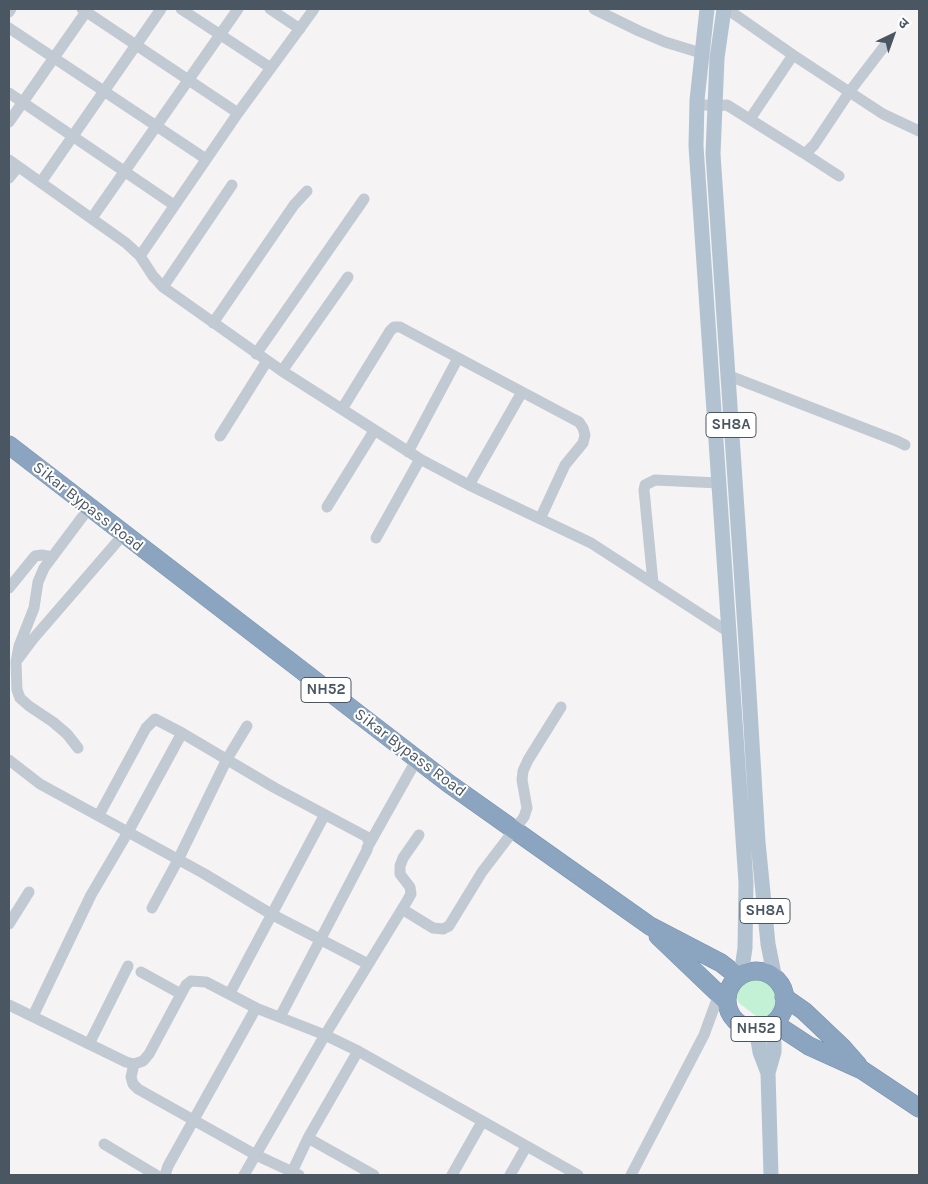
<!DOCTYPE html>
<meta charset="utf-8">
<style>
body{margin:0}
#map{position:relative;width:928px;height:1184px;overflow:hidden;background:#f5f3f3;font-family:Karla,"Noto Sans Devanagari",sans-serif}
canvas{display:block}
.frame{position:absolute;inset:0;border:10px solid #4a5661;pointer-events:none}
.north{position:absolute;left:868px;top:10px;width:50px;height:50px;-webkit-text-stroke:4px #fff;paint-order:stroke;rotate:42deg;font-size:14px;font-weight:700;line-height:20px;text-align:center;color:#4a5661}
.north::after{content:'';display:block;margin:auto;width:18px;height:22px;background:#4a5661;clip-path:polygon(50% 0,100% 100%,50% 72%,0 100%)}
</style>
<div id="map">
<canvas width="928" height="1184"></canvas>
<div class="frame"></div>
<div class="north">उ</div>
</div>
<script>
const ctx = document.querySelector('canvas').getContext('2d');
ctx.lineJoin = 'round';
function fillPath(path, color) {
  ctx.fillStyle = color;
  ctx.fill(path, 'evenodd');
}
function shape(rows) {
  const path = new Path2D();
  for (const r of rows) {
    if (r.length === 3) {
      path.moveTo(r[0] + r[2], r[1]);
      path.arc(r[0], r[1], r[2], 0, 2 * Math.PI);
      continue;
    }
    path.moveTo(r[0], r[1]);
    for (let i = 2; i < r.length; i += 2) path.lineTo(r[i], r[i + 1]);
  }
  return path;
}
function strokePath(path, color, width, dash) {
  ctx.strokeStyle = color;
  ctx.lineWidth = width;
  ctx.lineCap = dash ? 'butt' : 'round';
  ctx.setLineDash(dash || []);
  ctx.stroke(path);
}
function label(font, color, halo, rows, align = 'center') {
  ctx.font = font + ' Karla,sans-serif';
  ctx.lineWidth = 4;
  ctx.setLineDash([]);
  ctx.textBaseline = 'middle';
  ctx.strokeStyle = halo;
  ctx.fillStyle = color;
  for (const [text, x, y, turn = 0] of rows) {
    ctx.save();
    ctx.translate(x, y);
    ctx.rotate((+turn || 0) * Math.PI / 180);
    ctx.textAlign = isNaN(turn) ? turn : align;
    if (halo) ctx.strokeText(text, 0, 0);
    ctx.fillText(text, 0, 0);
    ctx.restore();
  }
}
const green = shape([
 [749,976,759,977,781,994,784,1005,781,1013,774,1018,767,1021,760,1019,739,1003,735,995,736,986]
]);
const minor = shape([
 [82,9,238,113],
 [181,9,271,68],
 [270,9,300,29],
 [594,9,639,31,665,42,701,53],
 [727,9,793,55,883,114,919,131],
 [9,12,11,9],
 [9,28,206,159],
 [9,93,174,205],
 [697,104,714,106,727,105,802,152,806,153,814,145,850,91,886,44],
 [750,119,793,55],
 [9,122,88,9],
 [802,152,839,176],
 [9,160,126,243,140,256,153,276,163,287,282,371,420,459,469,485,591,543,730,633],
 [9,178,18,167],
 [41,182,161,9],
 [92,218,238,9],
 [140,256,238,113,314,9],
 [163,287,232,185],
 [213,323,294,205,307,191],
 [256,354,364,199],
 [282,371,348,277],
 [727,375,897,441,905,445],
 [342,409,390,331,394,327,400,327,573,419,579,422,583,428,585,435,583,443,565,465,540,519],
 [220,436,267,361],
 [408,452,458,358],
 [469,485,522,392],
 [327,507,374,431],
 [376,538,420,459],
 [653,583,644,490,645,485,655,480,719,483],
 [9,588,35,556,42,555,52,557],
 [18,659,33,639,123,535],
 [78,748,67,734,53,722,29,706,20,698,17,690,16,662,19,646,34,608,38,582,44,568,89,508],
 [9,760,40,784,203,873,271,914,368,964],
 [99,815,146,728,155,719,182,733,275,788,367,837,369,843,367,850,280,1017],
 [367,848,417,759],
 [152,908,178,860,227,759,247,726],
 [402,909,433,928,443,929,449,926,482,872,524,817,527,808,522,780,523,771,528,760,561,707],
 [9,924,29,892],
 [141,972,181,994],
 [230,993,324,816],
 [9,1005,126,1062,134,1064,143,1061,149,1054,186,985,191,981,206,982,256,1008,325,1035,358,1051,578,1175],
 [33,1016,91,895,128,832,182,733],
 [89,1044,128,966],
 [134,1064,131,1077,133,1084,138,1089,256,1155,299,1175],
 [308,1138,374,1175],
 [104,1144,156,1175],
 [292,1172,308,1138,358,1051],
 [165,1175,168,1166,256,1008],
 [244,1175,325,1035,407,901,411,894,410,887,400,874,400,866,403,858,419,835],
 [452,1175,482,1122],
 [510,1175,526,1147],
 [631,1175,704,1035,719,994]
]);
const major = shape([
 [707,9,697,100,696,146,746,883,745,948,741,975],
 [724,9,717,58,713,154,746,643,758,842,768,944,775,979],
 [770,1026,773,1034,774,1044,774,1052,768,1073,771,1175],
 [756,1029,760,1052,768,1073]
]);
const highway = shape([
 [9,445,448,783,650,926,721,963,739,977],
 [658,936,727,1002],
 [756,1000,29],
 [784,997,804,1011,843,1048,858,1065],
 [774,1023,809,1046,862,1070,919,1108]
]);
const shields = [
 [731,425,50],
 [326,690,50],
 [765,911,50],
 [756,1029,50]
];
const shieldNames = [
 ["SH8A",731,425],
 ["NH52",326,690],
 ["SH8A",765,911],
 ["NH52",756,1029]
];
const streetNames = [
 ["Sikar Bypass Road",88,507,38],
 ["Sikar Bypass Road",410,753,37]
];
fillPath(green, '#c3f1d5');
strokePath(highway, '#7690ad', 19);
strokePath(minor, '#c1cad2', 11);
strokePath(major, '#b3c2d1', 15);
strokePath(highway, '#8ba5c1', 18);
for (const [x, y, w] of shields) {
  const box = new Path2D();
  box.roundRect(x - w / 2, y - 12.5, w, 25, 4);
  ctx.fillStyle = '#fff';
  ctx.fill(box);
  strokePath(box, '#4a5661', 1);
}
label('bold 15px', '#4a5661', null, shieldNames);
label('16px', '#4a5661', '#fff', streetNames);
</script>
